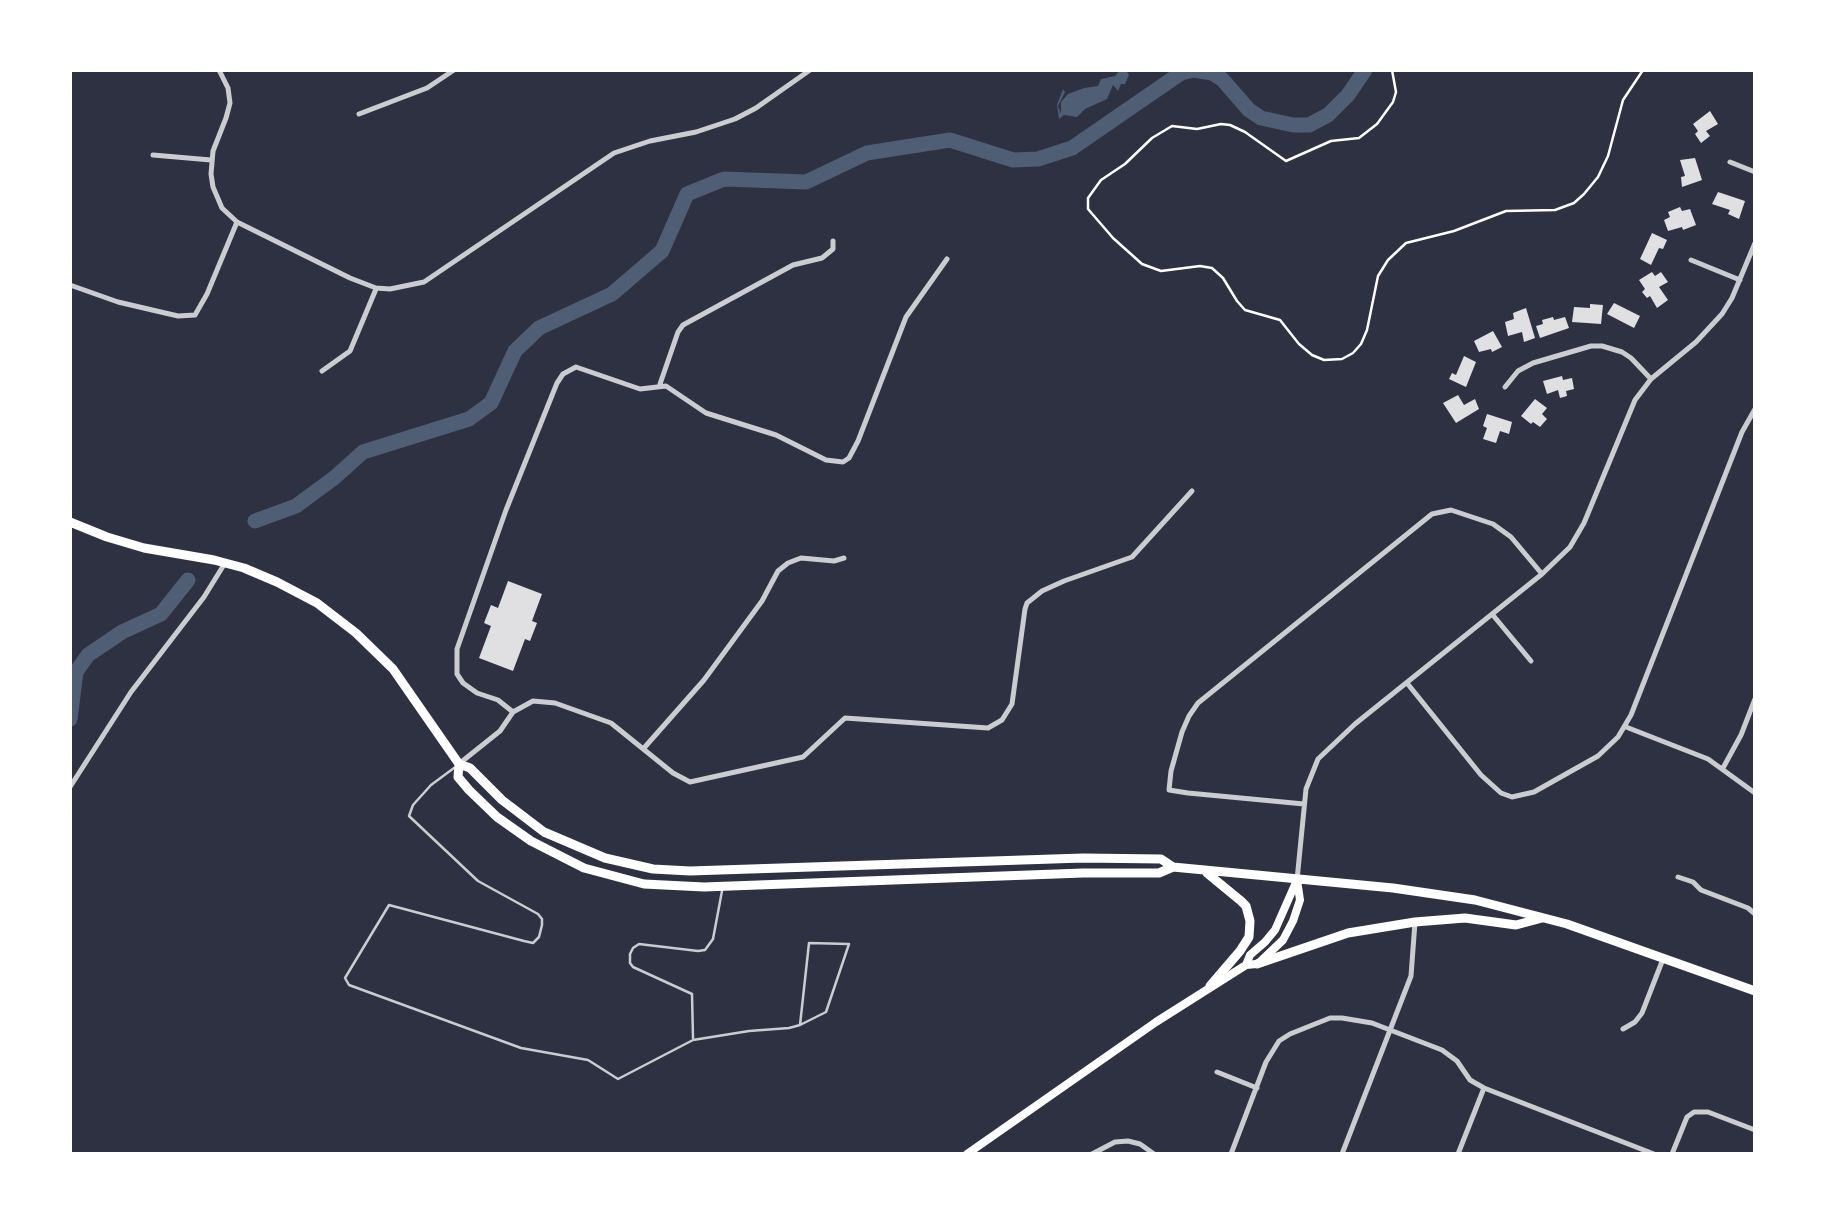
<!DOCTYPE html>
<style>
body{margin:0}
#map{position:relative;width:1825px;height:1224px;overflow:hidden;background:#2d3142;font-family:Bitter,serif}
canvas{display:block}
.frame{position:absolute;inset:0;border:72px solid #fff;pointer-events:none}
</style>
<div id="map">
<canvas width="1825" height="1224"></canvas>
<div class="frame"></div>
</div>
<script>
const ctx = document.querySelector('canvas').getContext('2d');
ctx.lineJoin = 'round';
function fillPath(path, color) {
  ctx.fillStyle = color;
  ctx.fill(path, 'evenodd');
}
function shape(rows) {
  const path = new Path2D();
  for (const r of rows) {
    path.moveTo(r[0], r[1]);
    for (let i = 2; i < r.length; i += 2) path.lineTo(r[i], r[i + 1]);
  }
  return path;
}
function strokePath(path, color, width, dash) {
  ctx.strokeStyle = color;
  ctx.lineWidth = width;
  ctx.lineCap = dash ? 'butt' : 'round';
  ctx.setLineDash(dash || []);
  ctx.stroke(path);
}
const water = shape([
 [1119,71,1126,70,1129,75,1125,84,1121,84,1118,91,1113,85,1107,99,1085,109,1077,117,1064,115,1059,119,1057,105,1063,89,1065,92,1058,106,1061,114,1061,102,1068,94,1084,88,1098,86,1101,79,1115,76]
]);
const river = shape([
 [255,521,296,506,334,478,363,452,469,419,491,403,515,351,539,328,612,294,662,251,687,194,724,179,806,182,867,153,950,140,1013,160,1038,159,1072,148,1181,73,1194,70,1212,73,1222,79,1249,110,1261,118,1293,125,1309,125,1328,115,1348,95,1365,70],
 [70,719,76,672,88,655,122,632,161,614,188,580]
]);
const building = shape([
 [1710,111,1718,124,1706,131,1710,136,1701,143,1695,134,1698,131,1693,124],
 [1695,158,1702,180,1682,187,1681,177,1685,176,1680,160],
 [1718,192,1745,201,1739,219,1728,214,1730,210,1712,204],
 [1680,207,1682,211,1690,209,1696,225,1683,230,1682,227,1668,231,1664,220,1670,217,1668,212],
 [1652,233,1667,240,1663,249,1659,248,1651,265,1640,259],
 [1652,272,1655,276,1661,272,1668,282,1659,287,1668,300,1657,308,1650,296,1647,298,1642,292,1645,289,1639,280],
 [1614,303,1640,316,1634,328,1607,314],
 [1590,304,1603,305,1601,324,1572,322,1574,307,1590,308],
 [1526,308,1535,338,1524,342,1522,332,1508,336,1505,322,1514,319,1513,313],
 [1553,317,1554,320,1565,317,1569,328,1540,338,1536,326,1543,324,1542,320],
 [1493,331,1502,347,1492,352,1491,349,1479,352,1474,341],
 [1464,356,1476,362,1466,387,1449,379,1452,373,1456,375],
 [1562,376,1563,380,1572,378,1574,389,1566,391,1567,396,1560,398,1558,390,1547,394,1543,381],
 [1458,395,1464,405,1475,399,1479,409,1456,423,1443,403],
 [1535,399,1547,408,1542,414,1547,419,1540,427,1533,422,1531,424,1521,416],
 [1487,414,1512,422,1509,434,1500,431,1496,443,1483,439,1487,428,1483,426],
 [508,581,542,594,532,621,537,623,530,641,525,639,513,671,479,658,491,626,484,623,491,605,498,608]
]);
const path = shape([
 [1392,70,1396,92,1393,102,1377,124,1359,138,1331,141,1286,161,1245,132,1230,125,1221,124,1197,129,1172,126,1152,138,1125,164,1101,180,1088,198,1088,209,1113,238,1142,264,1161,271,1200,266,1212,268,1223,278,1237,301,1245,310,1280,320,1299,344,1312,355,1324,360,1342,359,1353,353,1361,344,1367,330,1378,276,1388,260,1406,243,1454,231,1506,211,1555,210,1574,203,1584,194,1598,177,1608,156,1623,100,1643,70]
]);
const service = shape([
 [454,768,431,785,413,805,409,816,478,881,538,914,542,919,542,925,539,937,533,943,524,941,389,905,345,978,349,985,521,1048,588,1060,618,1079,693,1040,749,1031,789,1028,800,1025,826,1012,849,944,809,943,800,1025],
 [693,1038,692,994,633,967,630,963,630,954,633,948,639,944,698,951,705,950,713,939,722,891]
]);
const minor = shape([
 [219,70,228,88,230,103,226,118,213,151,211,174,213,187,222,208,237,222,350,278,376,288,390,289,424,282,614,153,650,141,696,132,735,119,756,108,810,70],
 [359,114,427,88,454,70],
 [153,155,211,160],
 [1730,162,1755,172],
 [1691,260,1740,280],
 [70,285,118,302,178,316,195,315,207,294,237,222],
 [322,371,350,351,376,289],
 [660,384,678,332,683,325,793,265,822,258,833,249,833,241],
 [1505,387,1518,371,1533,363,1591,346,1602,346,1622,352,1631,358,1651,379],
 [1492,614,1531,661],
 [1407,683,1481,775,1501,793,1512,797,1534,792,1598,756,1618,737,1631,715,1742,432,1755,409],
 [513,712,498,700,477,693,463,683,457,674,457,649,506,510,557,383,563,374,576,367,640,389,666,386,706,413,776,435,826,460,843,462,849,458,858,441,906,317,947,259],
 [1626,727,1708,759,1755,793],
 [644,748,704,680,762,601,778,571,788,563,801,558,834,561,844,558],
 [460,763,500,731,513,712,533,701,555,703,611,723,673,773,690,782,803,757,845,718,988,728,1002,720,1012,704,1025,609,1027,603,1042,591,1064,581,1132,557,1192,491],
 [1723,768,1741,735,1755,699],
 [70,787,131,692,204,597,225,563],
 [1304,804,1188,793,1169,790,1171,771,1182,732,1189,716,1198,703,1432,514,1451,510,1493,524,1511,537,1542,574],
 [1678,877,1693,882,1701,890,1748,908,1755,914],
 [1297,880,1306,789,1318,759,1355,724,1542,574,1570,547,1584,523,1635,400,1651,379,1696,342,1722,314,1732,298,1755,243],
 [1623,1029,1635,1022,1642,1013,1663,959],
 [1217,1072,1257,1088],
 [1092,1154,1115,1142,1128,1141,1140,1144,1154,1154],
 [1231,1154,1266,1062,1279,1041,1290,1034,1330,1018,1342,1018,1372,1023,1442,1050,1457,1061,1470,1080,1484,1088,1654,1154],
 [1342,1154,1411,976,1415,922],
 [1458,1154,1484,1088],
 [1672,1154,1687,1117,1694,1112,1708,1112,1755,1130]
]);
const secondary = shape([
 [1246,965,1250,955,1265,942,1275,930,1297,880],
 [967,1154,1156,1022,1246,965,1257,964,1262,960,1283,940,1293,921,1300,900,1297,880]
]);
const primary = shape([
 [70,522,107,537,144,548,214,560,244,568,277,582,317,603,356,633,393,669,459,764,470,768,502,800,544,832,605,858,653,869,690,871,1083,858,1161,859,1173,867,1393,888,1475,900,1567,924,1755,991],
 [459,764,458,777,469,790,497,817,531,841,584,868,644,884,704,887,1083,873,1159,873,1173,867],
 [1207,873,1241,901,1246,906,1250,921,1249,937,1240,951,1210,986],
 [1257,964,1348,933,1415,922,1465,918,1516,925,1542,918]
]);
fillPath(water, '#4f5d75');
strokePath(river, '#4f5d75', 15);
fillPath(building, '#e0e0e3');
strokePath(path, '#fff', 2.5);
strokePath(service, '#caccd0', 2.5);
strokePath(minor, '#caccd0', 5);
strokePath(secondary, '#fff', 8);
strokePath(primary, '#fff', 9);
</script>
